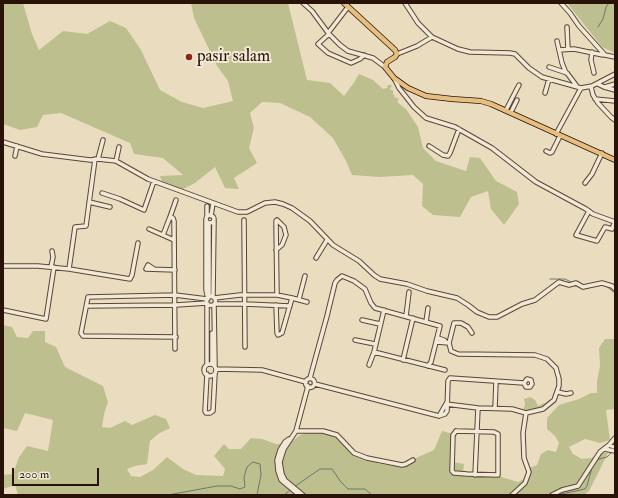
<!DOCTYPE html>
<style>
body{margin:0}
#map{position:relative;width:618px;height:498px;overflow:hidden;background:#eaddbf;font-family:"IM FELL Double Pica",serif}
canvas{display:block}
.frame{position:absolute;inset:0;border:4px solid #291309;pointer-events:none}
.scale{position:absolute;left:12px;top:468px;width:87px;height:18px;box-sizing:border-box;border:2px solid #291309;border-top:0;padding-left:5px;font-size:12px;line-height:14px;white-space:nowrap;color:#291309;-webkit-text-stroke:3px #f1e9d5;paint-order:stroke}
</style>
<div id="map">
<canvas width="618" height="498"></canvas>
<div class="frame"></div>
<div class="scale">200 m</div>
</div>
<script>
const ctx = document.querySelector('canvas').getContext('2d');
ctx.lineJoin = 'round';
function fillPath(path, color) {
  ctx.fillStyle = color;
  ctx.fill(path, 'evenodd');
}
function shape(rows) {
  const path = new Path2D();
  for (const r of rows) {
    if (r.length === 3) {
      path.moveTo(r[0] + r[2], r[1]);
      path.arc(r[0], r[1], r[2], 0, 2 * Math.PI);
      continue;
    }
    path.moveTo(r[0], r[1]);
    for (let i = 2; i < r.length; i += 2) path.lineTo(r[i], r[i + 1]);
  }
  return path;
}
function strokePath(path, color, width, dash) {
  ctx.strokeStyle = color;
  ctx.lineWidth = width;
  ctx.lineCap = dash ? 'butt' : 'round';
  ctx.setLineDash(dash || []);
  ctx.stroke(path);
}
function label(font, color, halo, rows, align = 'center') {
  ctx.font = font + ' "IM FELL Double Pica",serif';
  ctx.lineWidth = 4;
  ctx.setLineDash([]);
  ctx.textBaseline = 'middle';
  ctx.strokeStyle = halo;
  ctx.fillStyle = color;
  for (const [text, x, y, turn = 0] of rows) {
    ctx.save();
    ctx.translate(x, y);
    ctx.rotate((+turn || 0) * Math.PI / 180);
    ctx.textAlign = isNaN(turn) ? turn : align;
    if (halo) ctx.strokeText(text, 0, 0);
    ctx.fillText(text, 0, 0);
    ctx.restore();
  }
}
const green = shape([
 [3,3,23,3,32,34,39,50,63,31,87,34,110,21,126,28,141,50,160,90,182,102,203,108,233,101,228,81,217,66,194,18,191,3,288,3,307,80,330,83,344,96,353,84,359,74,373,80,383,89,387,88,388,85,392,85,390,90,393,90,393,94,395,96,394,97,399,99,397,102,406,109,418,127,423,148,436,161,466,171,470,157,480,158,496,181,517,192,519,204,504,225,491,209,488,191,471,197,460,217,433,215,422,206,423,184,413,175,380,177,352,175,346,161,333,138,310,117,280,103,262,102,250,113,254,128,249,148,257,163,234,178,239,189,225,188,215,167,195,183,181,190,162,182,160,176,183,175,163,158,134,154,130,143,61,113,43,115,37,127,20,130,3,124],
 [567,3,615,3,615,53,602,47],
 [3,325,12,327,17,337,28,338,33,331,45,331,45,342,56,347,65,367,103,386,108,402,104,414,102,427,110,428,125,421,132,425,155,415,166,419,170,428,158,434,150,441,147,464,135,466,127,469,131,476,140,477,153,470,167,457,183,469,196,475,223,476,225,469,214,456,224,444,229,449,241,449,251,438,262,439,276,444,289,444,300,435,310,432,331,434,344,442,355,455,380,464,403,467,414,459,434,450,442,431,454,434,452,462,464,464,463,473,498,476,518,482,529,477,529,468,537,465,541,454,548,450,556,452,559,443,555,436,547,429,547,418,559,405,579,399,591,393,597,393,597,381,600,366,599,348,605,339,615,339,615,409,606,410,610,440,600,443,585,439,569,447,573,454,582,459,591,458,601,453,608,453,589,491,584,495,18,495,15,485,3,489,3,475,13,474,19,457,27,446,48,451,53,420,25,413,17,431,3,428],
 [530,397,535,400,538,406,544,403,545,404,535,410,523,411,525,404,524,399]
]);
const stream = shape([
 [598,27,603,19,606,7,609,3],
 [550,279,565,279,571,282],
 [575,285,583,289,589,288],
 [606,286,615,293],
 [612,449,615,441],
 [596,462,599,459,607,457,611,453],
 [294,487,320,469,332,469,341,482,348,489,365,489,372,495],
 [168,495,217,486,231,486,240,489,245,487,244,477,247,467,253,462,260,464,261,475,257,495],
 [284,495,290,490],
 [557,495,585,489,587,486,592,467]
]);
const minor = shape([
 [303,3,312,11,329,34,340,45,348,51,373,58,385,67],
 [405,3,418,23,432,37,458,49,470,52,510,53,515,54,529,68,542,77,581,88,592,86,615,74],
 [561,3,570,13,579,26,605,55,615,57],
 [567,27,568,49],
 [328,33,348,7],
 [329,34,318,44,328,53,351,63,360,59,364,55],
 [557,41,562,63,566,73],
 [559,50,574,49,603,55],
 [592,52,591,60,594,73],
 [397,54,417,46,432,37],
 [549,67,567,73,576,85],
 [394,78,399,88,414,107,426,118,455,127,492,148,536,182,586,209,593,214,615,222],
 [598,84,604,87,615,90],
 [591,87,593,95,598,103,611,117,615,120],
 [605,87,615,84],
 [545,93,549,79],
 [595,99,615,101],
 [506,110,519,85],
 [511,112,517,100],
 [556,134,581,88],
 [3,142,42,154,90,160,98,159,116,161,148,179,238,212,247,212,265,203,275,202,283,204,292,208,310,221,333,245,359,261,374,275,380,279,407,284,427,291,457,298,468,305,477,312,489,317,497,317,522,304,535,300,559,282,569,285,576,283,583,287,602,283,612,286,615,289],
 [429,146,443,155,448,156,450,153,459,129],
 [546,151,550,153,552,152,560,136],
 [15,156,17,146],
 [98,159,103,140],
 [116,161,119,147],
 [585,183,592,174,602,153],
 [102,193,120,199,144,210,154,181],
 [89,202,110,207],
 [589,211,576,235,597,241,605,227,612,229,615,221],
 [210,219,4],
 [211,216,213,203],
 [207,217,207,206],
 [206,220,206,290,208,299],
 [244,220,245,347],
 [209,223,209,296],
 [149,229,174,240],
 [163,235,170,217],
 [276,250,282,245,286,235,284,227,277,220,276,221,277,295],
 [316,258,327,240],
 [3,266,38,266,69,269,75,227,86,226,95,159],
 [51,267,53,257,52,251],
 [69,269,130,279,132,275,138,243],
 [154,269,148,265,146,269,175,270],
 [211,301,4.5],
 [213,297,214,221],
 [214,298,240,295,277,295,292,298,282,333,278,335,277,333,276,305],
 [292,298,307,302],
 [299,299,305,276],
 [215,304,245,304,290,306],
 [214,305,215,365],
 [87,306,176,305,207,303],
 [3,310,46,319,54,267],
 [406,316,409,292],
 [362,320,380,324],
 [426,322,428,308],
 [212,333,212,364],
 [472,333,468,327,461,323,454,323,449,343,451,351,458,354,535,355,547,359,556,368,559,379,559,386,554,400,543,409,526,413],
 [176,337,83,336,81,333,88,297,175,295,207,299],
 [438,338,444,340,447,343],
 [355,340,375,344],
 [437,342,449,343],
 [175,349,174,221,173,218,170,217,176,200],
 [374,352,445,370],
 [403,360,413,318],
 [207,364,207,304],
 [210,370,6],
 [369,365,374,352,384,310],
 [216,369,262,370,306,382],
 [207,374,205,411,206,413,210,413,213,411,215,374],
 [310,378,327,316,335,283,337,280,342,276,354,281,365,289,371,303,375,308,440,326,431,362,428,366],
 [310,383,4.5],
 [315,384,439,416,445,414,447,411,448,381,450,378,524,383,527,379,531,380,532,384,530,387,526,387,524,383],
 [558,392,566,394,571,393],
 [446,404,478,408,512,409,526,413],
 [495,408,496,382],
 [439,416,447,402],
 [296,431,323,431,337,435,354,453,367,458,402,465,406,464,413,460],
 [456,431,494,432,498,434,498,475,467,474,454,473,452,471,453,435,456,431],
 [289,439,285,442,280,450,277,460,278,471,281,480,299,495],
 [609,445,615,438],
 [604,449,615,451],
 [475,475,478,408],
 [303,495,285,480,282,474,280,462,284,449,296,431,308,386],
 [512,495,525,483,529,472,524,458,523,433,526,413],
 [552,495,562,490,578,486,600,452,609,445,615,447]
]);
const major = shape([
 [344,3,395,50,397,54,395,57,387,62,385,67,394,78,408,88,426,96,452,99,481,101,491,104,615,160]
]);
const markers = [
 [189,57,4,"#8f2418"]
];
const poiNames = [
 ["pasir salam",197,57]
];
fillPath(green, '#bdbf8e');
strokePath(stream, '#6c786e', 1);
strokePath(minor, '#594636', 5.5);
strokePath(major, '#291309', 6);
strokePath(minor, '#f1e9d5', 3.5);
strokePath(major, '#e5be80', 4.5);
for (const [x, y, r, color] of markers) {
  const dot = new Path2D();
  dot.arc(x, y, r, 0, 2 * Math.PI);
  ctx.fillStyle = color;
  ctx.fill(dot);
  strokePath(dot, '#f1e9d5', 1.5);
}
label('17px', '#291309', '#f1e9d5', poiNames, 'left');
</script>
